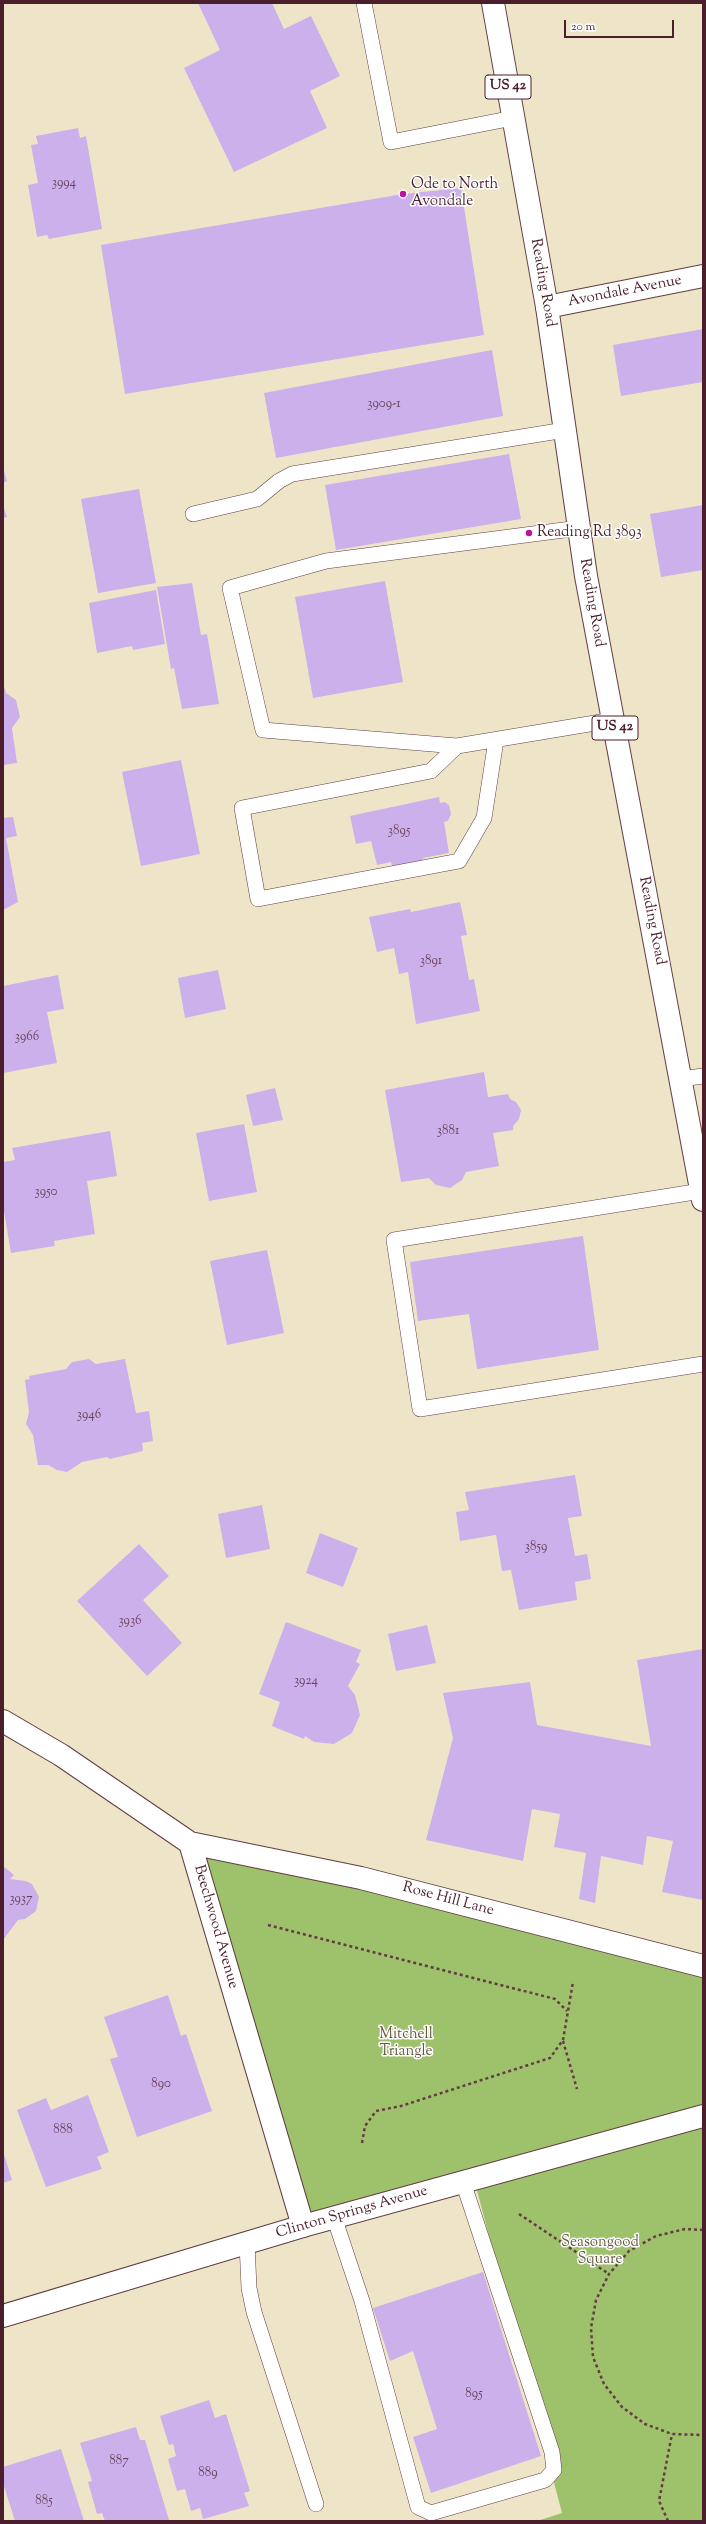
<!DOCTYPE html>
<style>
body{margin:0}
#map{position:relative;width:706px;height:2524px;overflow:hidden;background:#eee5c8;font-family:"Sorts Mill Goudy",serif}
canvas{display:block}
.frame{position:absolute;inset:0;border:4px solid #4a1f2b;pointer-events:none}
.scale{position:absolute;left:564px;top:20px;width:110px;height:18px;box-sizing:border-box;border:2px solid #4a1f2b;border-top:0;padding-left:5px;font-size:12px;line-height:14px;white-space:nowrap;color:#4a1f2b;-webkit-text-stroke:3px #fff;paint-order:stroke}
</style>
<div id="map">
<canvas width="706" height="2524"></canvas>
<div class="frame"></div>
<div class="scale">20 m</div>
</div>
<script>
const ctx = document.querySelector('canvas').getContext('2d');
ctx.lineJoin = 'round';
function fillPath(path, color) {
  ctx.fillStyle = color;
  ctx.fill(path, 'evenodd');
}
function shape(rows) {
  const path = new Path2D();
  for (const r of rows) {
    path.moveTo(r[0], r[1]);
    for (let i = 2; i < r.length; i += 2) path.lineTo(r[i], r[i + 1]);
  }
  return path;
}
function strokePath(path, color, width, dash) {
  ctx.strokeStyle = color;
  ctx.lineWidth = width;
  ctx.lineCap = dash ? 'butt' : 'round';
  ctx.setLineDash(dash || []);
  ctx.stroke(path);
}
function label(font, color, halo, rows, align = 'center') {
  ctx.font = font + ' "Sorts Mill Goudy",serif';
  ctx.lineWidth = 3;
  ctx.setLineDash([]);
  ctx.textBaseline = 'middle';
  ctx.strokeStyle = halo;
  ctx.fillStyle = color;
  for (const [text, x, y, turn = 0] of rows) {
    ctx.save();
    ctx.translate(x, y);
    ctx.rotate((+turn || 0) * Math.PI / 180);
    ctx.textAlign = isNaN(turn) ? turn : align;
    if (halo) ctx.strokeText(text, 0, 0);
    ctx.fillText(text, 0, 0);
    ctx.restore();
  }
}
const green = shape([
 [190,1843,703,1966,703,2521,537,2521,562,2513,474,2179,303,2226]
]);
const building = shape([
 [198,3,272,3,284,29,311,16,340,76,310,91,327,128,234,172,184,68,220,50],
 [78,128,80,138,86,136,102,229,49,239,47,235,37,237,28,185,38,183,31,145,38,144,36,136],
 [461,188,484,335,125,394,101,245,403,194],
 [703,329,703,382,621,396,613,345],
 [492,350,503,416,276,458,264,393],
 [509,454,521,519,336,550,325,485],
 [3,468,7,481,3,483],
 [139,489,156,583,98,593,81,499],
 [703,505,703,570,661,577,650,514],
 [3,506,7,517,3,518],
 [385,581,403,682,313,698,295,597],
 [192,583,201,635,207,634,219,704,182,709,174,668,171,669,157,587],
 [156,590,165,644,133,650,132,646,97,653,89,603],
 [3,683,6,693,16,700,20,717,12,728,17,763,3,765],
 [181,760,200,854,141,866,122,772],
 [439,797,440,803,445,802,449,805,451,814,448,821,444,822,449,853,423,858,424,864,393,870,391,862,377,865,371,841,356,844,350,816],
 [13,817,17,836,6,838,18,902,3,910,3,818],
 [460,902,467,935,461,936,469,980,474,979,480,1011,416,1024,408,972,399,974,394,948,377,952,369,917,410,909,411,912],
 [218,970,226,1009,185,1018,178,978],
 [58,975,64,1009,47,1012,57,1063,3,1073,3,986],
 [484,1072,488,1097,508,1094,510,1099,516,1102,521,1110,519,1119,513,1126,513,1130,493,1133,499,1166,466,1172,462,1180,450,1188,436,1185,429,1178,401,1182,385,1090],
 [275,1088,283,1120,253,1126,246,1095],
 [244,1124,257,1192,209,1201,196,1133],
 [110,1131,117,1176,87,1181,95,1234,54,1241,55,1246,11,1253,3,1205,3,1162,15,1160,12,1148],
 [583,1236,599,1350,477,1369,469,1314,418,1321,410,1262],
 [267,1250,284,1333,227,1345,210,1261],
 [89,1359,96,1364,125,1359,136,1413,149,1411,153,1441,142,1443,143,1451,110,1459,107,1457,82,1462,67,1472,57,1470,48,1465,38,1465,33,1435,26,1424,29,1412,25,1380,30,1379,29,1376,66,1369,72,1362],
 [575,1475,582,1516,568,1518,575,1556,587,1554,591,1579,575,1582,577,1600,519,1610,511,1570,502,1571,496,1535,460,1541,456,1512,469,1510,465,1492],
 [262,1505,270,1549,226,1558,218,1514],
 [320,1533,358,1548,343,1587,306,1573],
 [139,1544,169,1576,143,1600,182,1643,147,1676,77,1601],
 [286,1622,361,1650,356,1662,360,1664,348,1686,355,1695,360,1715,352,1733,334,1744,314,1742,305,1736,304,1739,272,1726,280,1702,259,1694],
 [427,1625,436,1663,396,1671,388,1634],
 [703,1649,703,1900,662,1892,673,1841,647,1836,643,1865,601,1856,595,1903,579,1899,586,1853,554,1847,560,1814,532,1809,523,1861,426,1840,453,1738,443,1693,530,1682,537,1725,651,1746,637,1660],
 [3,1866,14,1875,10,1879,26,1881,32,1884,39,1897,36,1911,25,1919,18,1920,3,1940],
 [168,1995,181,2036,186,2034,212,2111,137,2137,110,2059,118,2057,104,2017],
 [88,2095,109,2152,97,2157,102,2169,46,2187,17,2110,46,2098,51,2110],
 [3,2151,12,2180,3,2183],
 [483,2272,541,2456,431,2493,413,2437,437,2429,413,2351,390,2361,373,2308],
 [209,2400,215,2418,226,2414,250,2491,244,2493,249,2506,203,2519,200,2508,191,2511,185,2489,177,2491,168,2459,176,2456,173,2444,169,2445,160,2416],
 [136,2427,140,2440,145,2440,169,2520,105,2521,102,2513,97,2514,88,2482,92,2481,80,2443],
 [61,2449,84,2521,15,2521,3,2483,3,2467]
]);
const path = shape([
 [268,1925,555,1999,567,2011],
 [563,2041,577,2089],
 [362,2143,365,2126,376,2111,401,2106,550,2058,563,2040,573,1982],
 [519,2214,609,2274],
 [703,2230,685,2229,656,2236,629,2251,609,2274,596,2300,591,2328,593,2357,604,2384,622,2407,645,2424,672,2434,703,2435],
 [668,2521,659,2501,672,2434]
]);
const service = shape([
 [364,3,391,142,513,118],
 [193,514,257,499,279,481,292,474,565,430],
 [579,528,326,561,230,588,263,730,457,746,613,720],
 [457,746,431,771,242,808,258,899,459,861,484,818,496,740],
 [681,1079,703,1076],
 [701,1191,394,1240,420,1409,703,1364],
 [334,2217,362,2301,418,2507,431,2513,545,2480,554,2470,552,2452,463,2182],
 [247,2243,249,2288,254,2312,316,2504]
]);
const minor = shape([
 [547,307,703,276],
 [3,1721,61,1755,190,1843,303,2226],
 [190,1843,361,1878,703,1966]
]);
const tertiary = shape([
 [3,2316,303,2226,703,2116]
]);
const primary = shape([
 [493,3,547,307,586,576,703,1200]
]);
const markers = [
 [403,194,4,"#b5179e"],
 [529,533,4,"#b5179e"]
];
const numberNames = [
 ["3994",64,184],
 ["3909-1",384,405],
 ["3895",399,832],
 ["3891",431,962],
 ["3966",27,1038],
 ["3881",448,1132],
 ["3950",46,1193],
 ["3946",89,1416],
 ["3859",536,1548],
 ["3936",130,1622],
 ["3924",306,1682],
 ["3937",21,1900],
 ["890",161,2085],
 ["888",63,2131],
 ["895",474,2395],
 ["887",119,2462],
 ["889",208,2474],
 ["885",44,2502]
];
const shields = [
 [508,87,46],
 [615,728,46]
];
const shieldNames = [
 ["US 42",508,87],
 ["US 42",615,728]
];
const poiNames = [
 ["Ode to North",411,185],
 ["Avondale",411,202],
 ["Reading Rd 3893",537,533]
];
const streetNames = [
 ["Reading Road",542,283,80],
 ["Avondale Avenue",625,292,-11],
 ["Reading Road",591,603,80],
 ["Reading Road",651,921,79],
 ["Rose Hill Lane",448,1900,15],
 ["Beechwood Avenue",215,1927,74],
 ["Clinton Springs Avenue",352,2213,-16]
];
const parkNames = [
 ["Mitchell",406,2035],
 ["Triangle",406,2052],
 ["Seasongood",600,2243],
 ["Square",600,2260]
];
fillPath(green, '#9ec16b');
fillPath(building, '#ccb0eb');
strokePath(service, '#633d43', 16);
strokePath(minor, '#633d43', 24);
strokePath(tertiary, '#633d43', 24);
strokePath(primary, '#633d43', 24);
strokePath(path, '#633d43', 2.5, [3, 3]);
strokePath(service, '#fff', 15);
strokePath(minor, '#fff', 22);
strokePath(tertiary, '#fff', 22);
strokePath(primary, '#fff', 22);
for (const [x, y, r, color] of markers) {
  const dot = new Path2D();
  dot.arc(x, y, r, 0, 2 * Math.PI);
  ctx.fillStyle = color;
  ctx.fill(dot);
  strokePath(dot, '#fff', 1.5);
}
label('13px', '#6a435b', null, numberNames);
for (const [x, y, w] of shields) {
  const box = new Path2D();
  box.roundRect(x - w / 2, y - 12, w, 24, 3);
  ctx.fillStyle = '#fff';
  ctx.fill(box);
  strokePath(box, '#4a1f2b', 1);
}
label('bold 14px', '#4a1f2b', null, shieldNames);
label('15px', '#4a1f2b', '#fff', poiNames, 'left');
label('15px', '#4a1f2b', '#fff', streetNames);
label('15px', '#675841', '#fff', parkNames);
</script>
